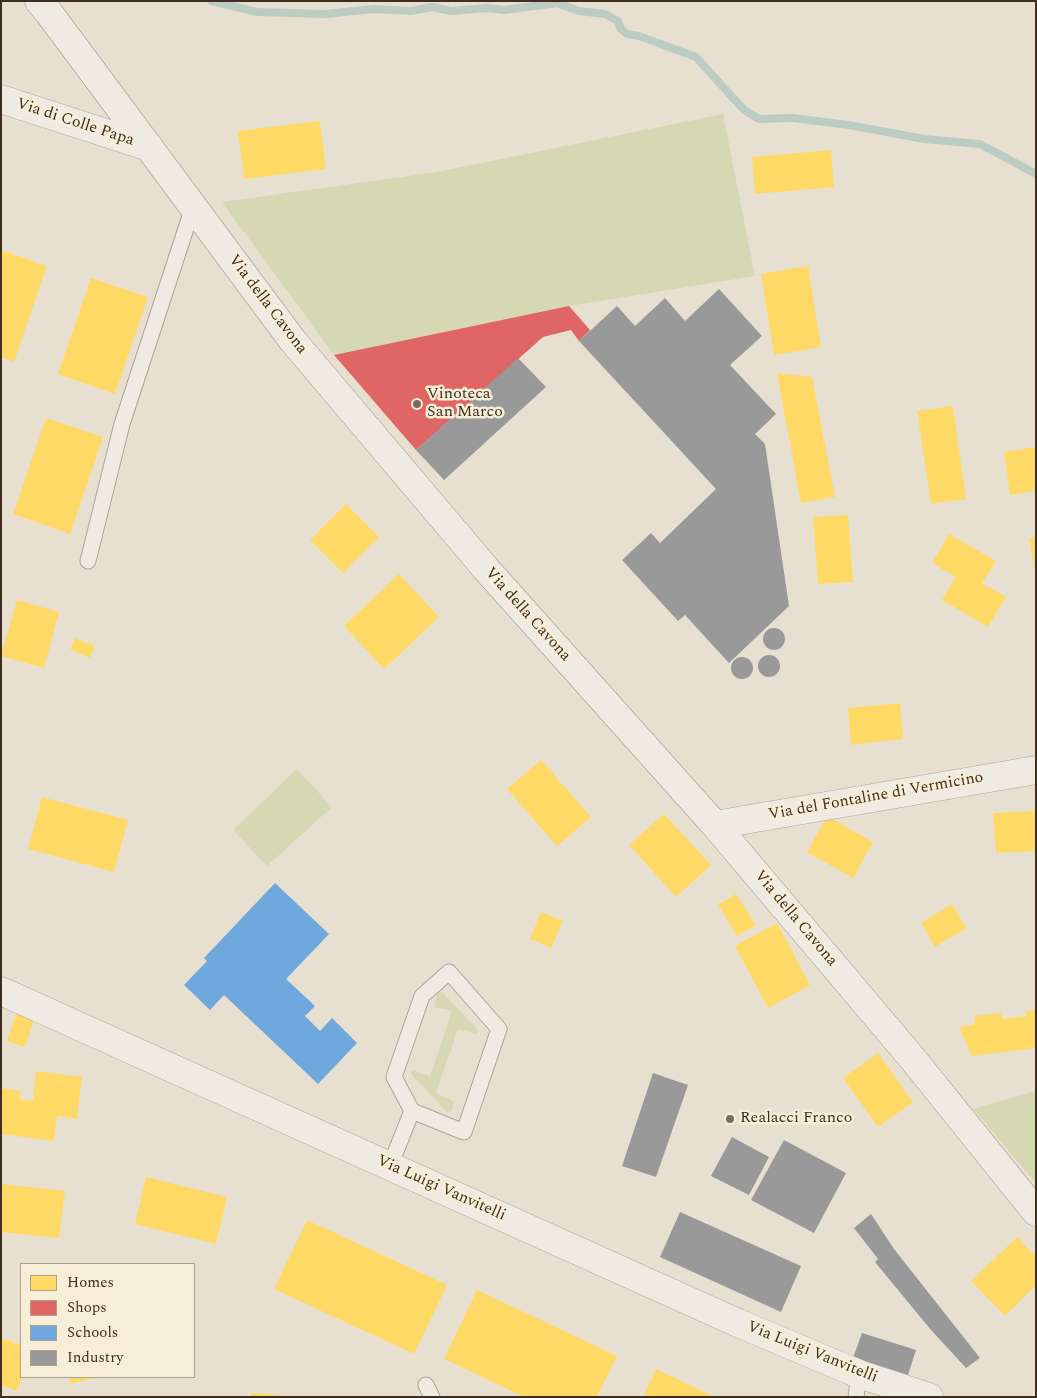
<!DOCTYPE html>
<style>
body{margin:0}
#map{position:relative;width:1037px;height:1398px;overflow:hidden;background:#e7e0d1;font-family:Spectral,serif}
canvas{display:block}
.frame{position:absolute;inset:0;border:2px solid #3d2e20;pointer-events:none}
.legend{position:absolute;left:20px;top:1263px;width:175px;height:115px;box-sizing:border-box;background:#f7eed8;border:1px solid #ada18e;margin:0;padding:6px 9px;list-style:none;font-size:15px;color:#3d2e20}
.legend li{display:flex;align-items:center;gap:10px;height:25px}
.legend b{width:25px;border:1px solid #ada18e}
</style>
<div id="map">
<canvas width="1037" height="1398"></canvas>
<div class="frame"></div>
<ul class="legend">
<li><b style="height:14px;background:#ffd966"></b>Homes</li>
<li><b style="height:14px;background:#e06666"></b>Shops</li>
<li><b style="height:14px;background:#6fa8dc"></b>Schools</li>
<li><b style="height:14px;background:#999"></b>Industry</li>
</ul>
</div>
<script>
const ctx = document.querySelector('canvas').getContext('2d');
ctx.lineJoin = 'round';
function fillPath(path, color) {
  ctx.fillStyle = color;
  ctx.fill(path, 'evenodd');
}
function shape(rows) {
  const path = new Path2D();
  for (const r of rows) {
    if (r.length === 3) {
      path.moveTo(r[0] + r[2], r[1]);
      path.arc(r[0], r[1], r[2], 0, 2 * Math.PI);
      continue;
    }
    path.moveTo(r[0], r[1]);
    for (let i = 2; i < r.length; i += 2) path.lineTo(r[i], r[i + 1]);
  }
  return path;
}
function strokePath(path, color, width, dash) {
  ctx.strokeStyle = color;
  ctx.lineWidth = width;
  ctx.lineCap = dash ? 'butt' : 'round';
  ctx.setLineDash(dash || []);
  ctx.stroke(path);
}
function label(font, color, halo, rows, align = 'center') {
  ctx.font = font + ' Spectral,serif';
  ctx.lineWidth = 5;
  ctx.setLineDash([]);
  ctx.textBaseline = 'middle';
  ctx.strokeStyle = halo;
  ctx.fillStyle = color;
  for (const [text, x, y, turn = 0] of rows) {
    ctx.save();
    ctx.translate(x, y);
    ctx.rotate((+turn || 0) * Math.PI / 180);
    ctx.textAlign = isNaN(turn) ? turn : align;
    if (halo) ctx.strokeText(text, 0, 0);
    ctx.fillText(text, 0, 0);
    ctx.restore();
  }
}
const green = shape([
 [723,114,755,276,569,306,334,355,222,202,437,172],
 [297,769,332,807,267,866,233,830],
 [442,992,478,1030,477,1034,458,1029,436,1093,453,1101,453,1107,451,1111,447,1112,411,1074,412,1070,430,1076,452,1011,434,1007,438,993],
 [1036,1091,1036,1183,973,1109]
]);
const homes = shape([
 [320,121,326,169,244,179,238,131],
 [831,150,834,187,755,194,752,157],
 [1,250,47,266,14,362,1,357],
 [808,266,821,347,774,355,761,274],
 [91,278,148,297,115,394,58,374],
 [777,373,812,377,835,497,801,503],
 [953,406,966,499,931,504,917,411],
 [46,418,103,437,70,534,13,514],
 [1036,447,1036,491,1010,495,1004,452],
 [346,504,379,537,343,573,310,540],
 [848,515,853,582,818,584,813,517],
 [949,534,996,561,982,583,1006,597,988,627,942,600,956,577,932,563],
 [1036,537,1036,570,1035,570,1029,538],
 [399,574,439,617,384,669,344,626],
 [17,600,59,612,44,668,1,656],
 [75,638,95,646,90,658,70,649],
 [900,703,903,739,851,745,848,708],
 [541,760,591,817,557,846,507,789],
 [42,797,128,820,114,872,28,849],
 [1036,811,1036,851,996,853,993,813],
 [664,814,711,865,676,897,629,845],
 [827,816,873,842,853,878,807,852],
 [736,894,756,925,737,936,718,905],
 [952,904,966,928,935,947,921,923],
 [541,912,563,921,551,948,530,939],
 [777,923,810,985,768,1008,735,946],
 [1036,1010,1036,1048,972,1056,959,1027,975,1024,974,1016,1001,1013,1002,1019,1027,1016,1026,1011],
 [16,1014,34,1019,25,1047,7,1041],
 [878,1053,913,1102,878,1127,843,1078],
 [36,1071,82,1077,77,1119,57,1116,54,1141,1,1134,1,1088,21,1091,19,1099,33,1101],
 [146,1177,227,1197,216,1244,135,1224],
 [1,1184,65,1191,59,1238,1,1232],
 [307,1220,447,1285,414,1354,274,1289],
 [1017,1237,1036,1257,1036,1285,1005,1316,971,1281],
 [477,1290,617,1356,597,1397,524,1397,444,1359],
 [1,1338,21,1345,22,1377,17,1391,1,1385],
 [656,1369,715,1397,643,1397],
 [69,1377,97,1377,71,1384],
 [251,1393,281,1395,281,1397,251,1397]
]);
const shops = shape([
 [569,306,590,330,579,341,571,330,543,337,416,450,334,355]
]);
const schools = shape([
 [275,883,329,934,286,979,315,1006,305,1016,320,1031,332,1018,357,1043,318,1084,224,995,210,1010,184,985,207,961,204,958]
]);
const industry = shape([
 [719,289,762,336,730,365,776,414,755,434,765,444,789,606,729,663,685,615,678,621,622,560,651,533,660,543,716,489,579,341,617,306,635,326,665,298,685,321],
 [518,358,546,387,444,480,416,450],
 [774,639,11],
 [769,666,11],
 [742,668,11],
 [653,1073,688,1085,656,1177,622,1166],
 [732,1137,769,1157,749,1195,711,1176],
 [784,1140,846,1173,814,1233,751,1200],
 [680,1212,801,1266,781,1312,660,1257],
 [871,1214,894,1249,980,1358,966,1368,931,1330,875,1262,878,1259,854,1228],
 [862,1333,916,1350,908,1375,853,1358]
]);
const stream = shape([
 [212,1,257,12,325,14,374,9,411,11,432,7,451,11,487,8,504,10,557,3,579,11,605,14,618,21,621,29,627,34,639,36,696,57,744,110,759,119,793,118,849,125,924,139,980,144,1036,174]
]);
const lane = shape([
 [88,561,122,424,193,207],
 [390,1166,412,1111,394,1077,422,996,449,972,499,1029,464,1132,412,1111],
 [426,1385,432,1397],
 [856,1397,859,1374]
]);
const street = shape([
 [1,99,149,147],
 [715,825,1036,770],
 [1,991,738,1323,859,1374,929,1397]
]);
const secondary = shape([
 [39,1,49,13,293,341,487,570,715,825,912,1058,1036,1212]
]);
const markers = [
 [417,404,5,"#786c5e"],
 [730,1119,5,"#786c5e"]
];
const streetNames = [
 ["Via di Colle Papa",75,123,18],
 ["Via della Cavona",267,305,53],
 ["Via della Cavona",527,615,48],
 ["Via del Fontaline di Vermicino",876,797,-10],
 ["Via della Cavona",795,919,50],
 ["Via Luigi Vanvitelli",441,1189,24],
 ["Via Luigi Vanvitelli",812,1353,22]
];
const poiNames = [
 ["Vinoteca",427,395],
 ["San Marco",427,413],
 ["Realacci Franco",740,1119]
];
fillPath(green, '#d6d7b3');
fillPath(homes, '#ffd966');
fillPath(shops, '#e06666');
fillPath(schools, '#6fa8dc');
fillPath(industry, '#999');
strokePath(stream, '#bcccc2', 8);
strokePath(lane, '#ada599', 17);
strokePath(street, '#ada599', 29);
strokePath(secondary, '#9c958a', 29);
strokePath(lane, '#efebe3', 15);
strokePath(street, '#efebe3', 28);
strokePath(secondary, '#efebe3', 28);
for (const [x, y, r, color] of markers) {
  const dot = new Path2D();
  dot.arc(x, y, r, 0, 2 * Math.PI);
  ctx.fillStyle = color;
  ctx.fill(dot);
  strokePath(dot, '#f7eed8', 2);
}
label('16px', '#3d2e20', '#f7eed8', streetNames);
label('16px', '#3d2e20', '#f7eed8', poiNames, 'left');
</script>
